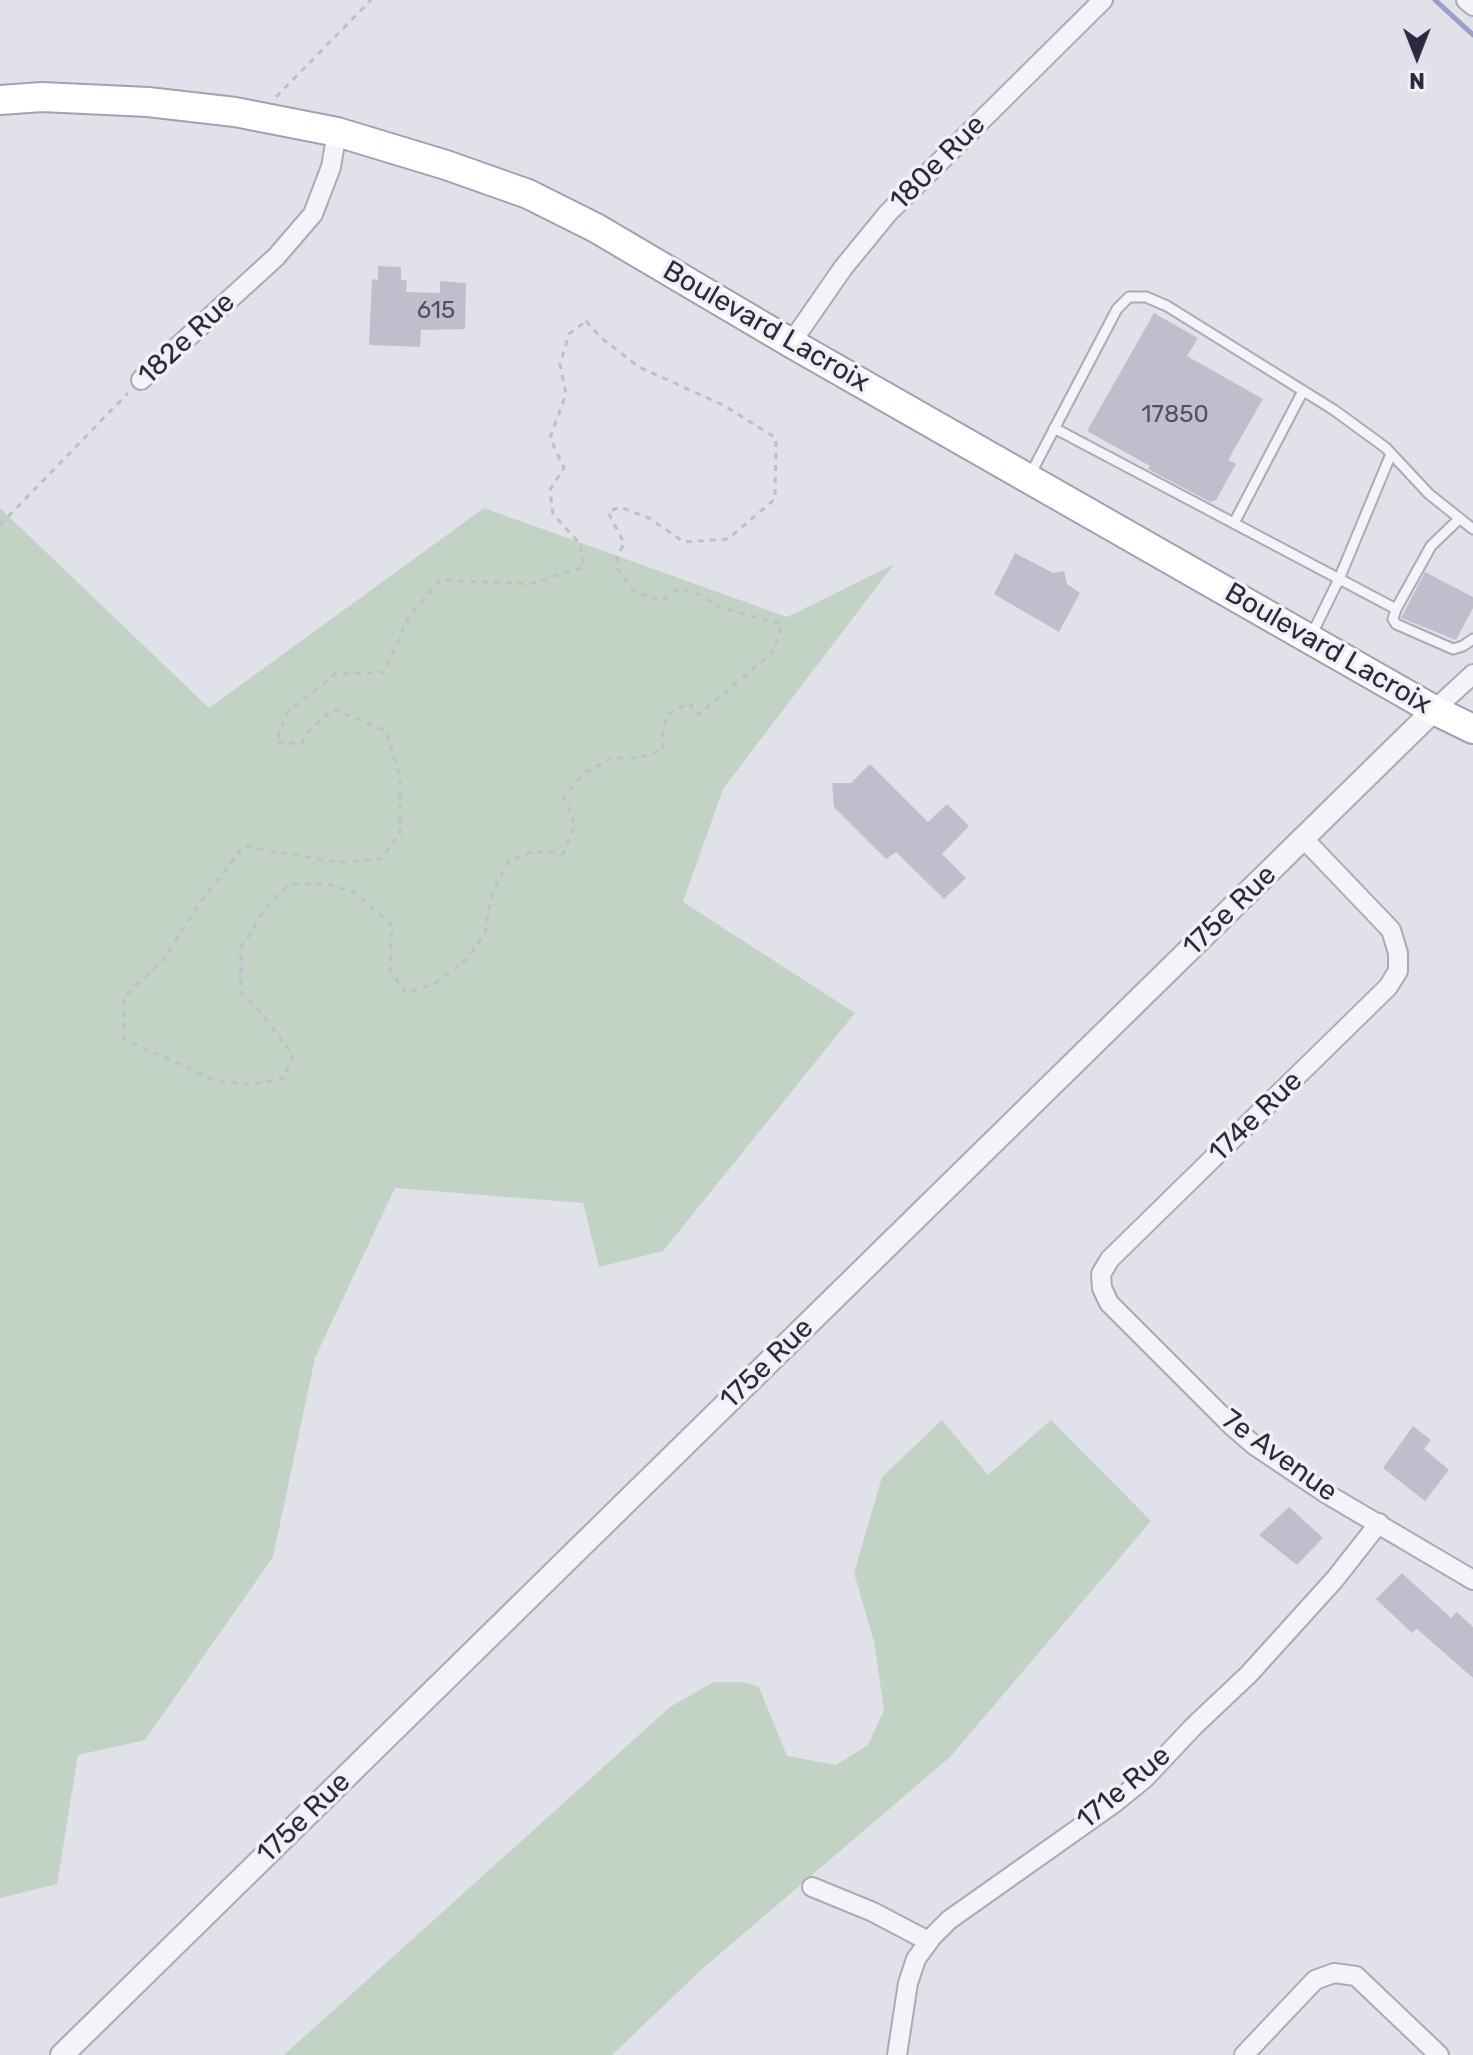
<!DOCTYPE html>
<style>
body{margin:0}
#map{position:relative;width:1473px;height:2055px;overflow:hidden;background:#e1e1e9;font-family:Rubik,sans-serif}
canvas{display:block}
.north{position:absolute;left:1377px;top:16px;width:80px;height:80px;-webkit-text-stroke:6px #f1f0f6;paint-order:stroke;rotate:180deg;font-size:22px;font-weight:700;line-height:32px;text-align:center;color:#2c2a40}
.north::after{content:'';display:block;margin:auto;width:28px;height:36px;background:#2c2a40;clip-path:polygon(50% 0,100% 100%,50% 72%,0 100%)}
</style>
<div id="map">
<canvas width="1473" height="2055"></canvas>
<div class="north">N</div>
</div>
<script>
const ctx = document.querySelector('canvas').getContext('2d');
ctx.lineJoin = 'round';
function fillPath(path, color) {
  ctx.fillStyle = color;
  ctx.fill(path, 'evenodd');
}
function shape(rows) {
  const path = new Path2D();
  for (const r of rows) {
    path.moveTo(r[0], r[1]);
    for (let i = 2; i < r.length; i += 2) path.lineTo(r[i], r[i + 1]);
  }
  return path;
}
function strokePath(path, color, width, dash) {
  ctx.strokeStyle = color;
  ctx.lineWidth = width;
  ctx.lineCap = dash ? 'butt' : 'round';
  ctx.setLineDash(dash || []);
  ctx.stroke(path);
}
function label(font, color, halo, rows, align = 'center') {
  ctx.font = font + ' Rubik,sans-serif';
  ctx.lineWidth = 7;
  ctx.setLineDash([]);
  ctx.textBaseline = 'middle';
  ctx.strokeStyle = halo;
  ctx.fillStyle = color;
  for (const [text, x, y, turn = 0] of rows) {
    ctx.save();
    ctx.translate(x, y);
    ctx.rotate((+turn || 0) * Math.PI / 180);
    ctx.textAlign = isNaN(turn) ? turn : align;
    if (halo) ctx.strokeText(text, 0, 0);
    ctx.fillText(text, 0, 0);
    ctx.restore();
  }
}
const green = shape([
 [0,508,209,708,484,508,787,617,894,564,723,789,683,902,855,1013,663,1251,599,1267,583,1203,395,1188,315,1358,273,1557,145,1740,78,1755,57,1884,0,1898],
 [942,1420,988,1475,1051,1420,1151,1521,950,1757,701,1970,612,2055,284,2055,670,1707,714,1682,744,1682,759,1687,787,1756,836,1765,868,1745,884,1710,874,1642,854,1573,882,1477]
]);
const stream = shape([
 [1435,0,1473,35]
]);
const building = shape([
 [378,266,401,267,401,280,407,280,406,292,440,293,440,281,466,283,465,329,421,330,420,347,369,345,372,279,378,280],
 [1154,313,1198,338,1187,356,1263,399,1228,460,1236,464,1216,500,1210,502,1148,469,1150,466,1087,431],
 [1015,553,1053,573,1064,571,1067,584,1080,593,1059,632,994,594],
 [1425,572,1473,597,1473,608,1456,640,1401,618],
 [870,764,928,822,947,804,969,826,942,854,966,878,944,899,896,852,886,859,834,807,832,783,851,783],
 [1413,1426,1431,1440,1424,1449,1449,1470,1425,1501,1383,1468],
 [1289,1507,1323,1538,1297,1565,1259,1535],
 [1402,1573,1451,1618,1457,1612,1473,1627,1473,1678,1417,1629,1412,1633,1376,1599]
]);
const path = shape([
 [276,97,371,0],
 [586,321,600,337,639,367,723,405,776,438,775,499,728,539,684,542,649,518,620,507,608,512,624,543,617,558,617,568,632,590,660,601,679,589,700,595,719,607,782,624,773,652,698,715,689,703,668,714,663,729,663,750,640,757,612,758,584,773,564,797,575,825,563,854,535,851,508,861,492,894,485,933,466,960,434,984,406,993,390,970,392,925,354,892,325,883,288,885,265,909,241,948,240,991,259,1010,293,1055,284,1078,249,1085,214,1080,124,1039,124,997,163,960,199,904,244,846,337,862,381,859,400,834,400,777,386,731,333,709,308,732,301,744,276,742,287,713,335,674,384,672,409,617,440,580,529,584,584,567,580,544,553,514,550,490,564,468,550,438,566,394,560,364,569,334,586,321],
 [0,525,128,393]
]);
const service = shape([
 [1054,428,1396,609,1393,619,1396,624,1453,649,1463,646,1473,639],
 [1030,475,1117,309,1129,297,1146,297,1167,306,1334,410,1386,448,1429,494,1473,529],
 [1234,523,1303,391],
 [1396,609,1431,546,1459,519],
 [1311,636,1339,579,1391,454]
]);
const minor = shape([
 [1466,0,1473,6],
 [791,343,843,268,888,213,1103,0],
 [141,380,276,257,313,214,331,167,337,132],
 [1434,710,1473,674],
 [1304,839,1391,930,1398,953,1398,971,1388,987,1110,1259,1101,1274,1102,1288,1109,1303,1232,1426,1254,1445,1327,1494,1473,1580],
 [812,1887,873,1912,928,1941],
 [897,2055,908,1983,916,1959,932,1937,949,1920,1113,1804,1144,1779,1194,1726,1249,1674,1335,1579,1379,1523],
 [1244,2055,1315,1980,1334,1973,1356,1976,1439,2055]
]);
const tertiary = shape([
 [62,2055,1434,710]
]);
const primary = shape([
 [0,100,42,97,148,102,235,112,337,132,446,165,528,194,596,228,791,343,1434,710,1473,729]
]);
const numberNames = [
 ["615",436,311],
 ["17850",1175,415]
];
const streetNames = [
 ["180e Rue",938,163,-45],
 ["Boulevard Lacroix",766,327,30],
 ["182e Rue",187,339,-43],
 ["Boulevard Lacroix",1328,649,30],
 ["175e Rue",1230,911,-44],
 ["174e Rue",1256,1117,-44],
 ["175e Rue",767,1364,-44],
 ["7e Avenue",1279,1456,36],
 ["171e Rue",1124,1788,-40],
 ["175e Rue",304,1818,-44]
];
fillPath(green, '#c2d3c6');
strokePath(stream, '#9d9dc8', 5);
fillPath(building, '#c0becc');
strokePath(service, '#abaab6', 13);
strokePath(minor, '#abaab6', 22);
strokePath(tertiary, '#abaab6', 26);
strokePath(primary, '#a2a0b4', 32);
strokePath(path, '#c0bfc7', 3, [6, 6]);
strokePath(service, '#f4f3f7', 9);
strokePath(minor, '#f4f3f7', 18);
strokePath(tertiary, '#f4f3f7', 22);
strokePath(primary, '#fff', 28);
label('24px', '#514f63', null, numberNames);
label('28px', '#2c2a40', '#f1f0f6', streetNames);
</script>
